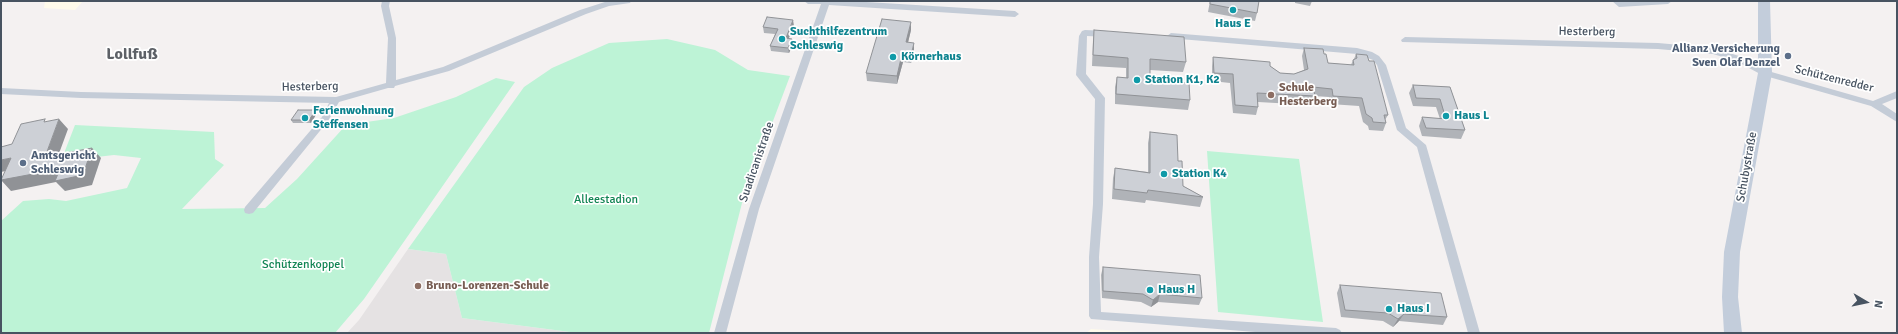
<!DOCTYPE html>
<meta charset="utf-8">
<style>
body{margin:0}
#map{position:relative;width:1898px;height:334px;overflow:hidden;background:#f4f1f1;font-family:Signika,sans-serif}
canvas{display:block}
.frame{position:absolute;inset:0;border:2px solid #475361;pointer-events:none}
.north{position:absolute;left:1846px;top:282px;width:40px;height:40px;-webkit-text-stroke:3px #fff;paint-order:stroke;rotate:99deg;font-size:11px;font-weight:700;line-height:16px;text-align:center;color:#475361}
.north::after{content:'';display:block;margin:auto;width:14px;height:18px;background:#475361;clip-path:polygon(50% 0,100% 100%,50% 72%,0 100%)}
</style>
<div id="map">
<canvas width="1898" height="334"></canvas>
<div class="frame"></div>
<div class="north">N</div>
</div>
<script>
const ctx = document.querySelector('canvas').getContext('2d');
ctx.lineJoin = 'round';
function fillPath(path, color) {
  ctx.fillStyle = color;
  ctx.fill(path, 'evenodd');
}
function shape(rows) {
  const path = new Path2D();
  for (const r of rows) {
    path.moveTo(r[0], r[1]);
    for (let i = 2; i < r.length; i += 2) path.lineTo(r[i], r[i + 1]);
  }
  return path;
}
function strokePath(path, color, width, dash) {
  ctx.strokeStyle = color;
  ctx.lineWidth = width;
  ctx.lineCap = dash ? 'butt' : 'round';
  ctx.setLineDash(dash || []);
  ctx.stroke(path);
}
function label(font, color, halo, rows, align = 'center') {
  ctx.font = font + ' Signika,sans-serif';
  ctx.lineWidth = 3.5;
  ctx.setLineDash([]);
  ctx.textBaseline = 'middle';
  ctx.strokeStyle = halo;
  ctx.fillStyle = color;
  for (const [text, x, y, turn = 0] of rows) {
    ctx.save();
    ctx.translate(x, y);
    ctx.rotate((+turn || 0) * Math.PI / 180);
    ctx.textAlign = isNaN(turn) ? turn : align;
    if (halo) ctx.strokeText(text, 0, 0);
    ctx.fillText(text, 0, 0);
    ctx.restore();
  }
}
const commercial = shape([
 [45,1,83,1,75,10,44,8],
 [1091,329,1154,333,1162,333,1086,333]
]);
const education = shape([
 [408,249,446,254,462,318,578,333,347,333,359,320]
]);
const green = shape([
 [667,39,715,50,748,70,790,76,742,203,709,333,578,333,462,318,446,254,408,249,524,87,552,68,609,43],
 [496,78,515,82,364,299,335,333,1,333,1,221,23,201,49,199,66,201,127,188,141,158,114,155,61,161,75,125,214,132,215,159,224,165,182,209,265,208,297,179,346,125,394,118,456,97],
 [1207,151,1299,159,1323,322,1218,312]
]);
const street = shape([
 [382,1,390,1,389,6,396,38,396,80,443,67,580,10,608,1,631,1,630,3,609,6,586,14,449,71,395,86,394,88,388,88,339,102,328,121,253,213,249,214,245,213,244,210,245,207,322,117,329,103,81,98,1,94,1,88,81,92,336,97,386,83,388,38,381,6,382,1],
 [804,1,850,1,1015,11,1019,14,1015,17,829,5,759,209,726,333,714,333,749,209,821,4,808,4,804,1],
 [1612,1,1672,1,1668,4,1619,7,1612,1],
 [1085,30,1107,31,1111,34,1107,37,1087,36,1086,74,1105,98,1103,204,1099,257,1101,312,1336,328,1340,330,1342,333,1268,333,1091,319,1089,316,1089,257,1093,204,1095,99,1076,75,1079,36,1082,31,1085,30],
 [1171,33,1357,48,1372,52,1379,56,1386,65,1406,128,1426,145,1480,333,1468,333,1417,147,1397,130,1377,65,1373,60,1357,54,1168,38,1167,36,1171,33],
 [1405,37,1658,43,1714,48,1742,57,1768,71,1873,101,1897,91,1897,98,1882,104,1897,114,1897,122,1871,106,1762,75,1736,61,1713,54,1658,49,1402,42,1401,40,1405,37]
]);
const secondary = shape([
 [1758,1,1770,1,1772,73,1740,252,1738,297,1742,333,1724,333,1722,297,1724,252,1758,73,1758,1]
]);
const wall = shape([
 [1210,1,1257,13,1255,21,1208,12],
 [1295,1,1312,1,1310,6,1295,3],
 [794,26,789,38,793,44,789,53,771,51,770,46,775,34,764,33,763,27],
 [911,30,908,43,914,51,911,63,903,62,897,84,867,81,866,73],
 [1094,30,1186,62,1183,72,1150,70,1150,80,1190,100,1188,110,1115,104,1115,87,1117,77,1126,78,1126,68,1092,66,1093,40],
 [1304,48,1324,54,1328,63,1351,65,1353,60,1354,59,1356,54,1369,61,1388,115,1385,120,1386,123,1383,131,1369,130,1368,126,1363,122,1359,106,1330,104,1329,97,1314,96,1312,105,1258,102,1258,107,1256,115,1233,113,1230,83,1212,81,1212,66,1213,57,1270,66,1280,73,1294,74,1304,70,1302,56],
 [1413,85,1450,87,1465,130,1461,139,1422,136,1419,126,1422,117,1440,119,1436,107,1413,106,1409,93],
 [317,113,311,123,293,123,291,120],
 [1150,132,1178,161,1183,186,1203,197,1200,207,1146,200,1145,203,1112,199,1113,178,1115,168,1148,172,1148,143],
 [1103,267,1202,298,1199,305,1158,302,1151,307,1141,302,1102,298,1101,275],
 [1340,285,1447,317,1443,325,1399,321,1393,327,1383,321,1341,317,1337,293]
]);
const shadedWall = shape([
 [793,20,794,26,786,44,786,38],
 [911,22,911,30,906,50,906,42],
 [792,39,793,44,789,53,788,48],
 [914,43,914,51,911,63,911,55],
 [902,54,903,62,897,84,897,76],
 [316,110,317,113,311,123,309,120],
 [59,119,68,129,54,167,45,157],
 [92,148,101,158,92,185,65,191,56,182,11,191,1,180],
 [11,158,20,168,1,172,1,160],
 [1160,294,1158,302,1151,307,1153,300],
 [1404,314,1399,321,1393,327,1398,319]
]);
const building = shape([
 [1210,1,1259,1,1257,13,1210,4,1210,1],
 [767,17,793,20,786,38,792,39,788,48,770,46,778,29,763,27,767,17],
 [882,19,911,22,906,42,914,43,911,55,902,54,897,76,866,73,882,19],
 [1094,30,1184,37,1186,62,1150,59,1150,80,1189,83,1190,100,1116,94,1117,77,1128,78,1128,58,1093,55,1094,30],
 [1304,48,1323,49,1324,54,1326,54,1328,63,1354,65,1353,60,1357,58,1356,54,1367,55,1369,61,1374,61,1388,115,1384,115,1386,123,1373,122,1372,118,1366,114,1362,98,1333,96,1332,89,1313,87,1315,96,1257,93,1258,107,1235,105,1233,74,1214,73,1213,57,1270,62,1270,66,1280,73,1294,74,1308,69,1304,48],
 [1413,85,1450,87,1465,130,1426,128,1422,117,1446,119,1440,99,1416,98,1413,85],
 [298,110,316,110,309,120,291,120,298,110],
 [45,119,44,122,59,119,45,157,92,148,83,175,55,181,60,169,1,180,11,158,1,160,1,147,12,144,21,124,45,119],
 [1150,132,1177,135,1178,161,1182,161,1183,186,1203,197,1148,190,1147,193,1114,189,1115,168,1150,173,1150,132],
 [1103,267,1200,275,1202,298,1160,294,1153,300,1143,294,1103,291,1103,267],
 [1340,285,1441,293,1447,317,1404,314,1398,319,1388,313,1345,310,1340,285]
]);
const markers = [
 [1233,10,4,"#0f9aa8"],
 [782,39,4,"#0f9aa8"],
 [1788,56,4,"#5c6f8a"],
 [893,57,4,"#0f9aa8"],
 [1137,80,4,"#0f9aa8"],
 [1271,95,4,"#8d6e63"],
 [1446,116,4,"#0f9aa8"],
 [305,118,4,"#0f9aa8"],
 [23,163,4,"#5c6f8a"],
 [1164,174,4,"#0f9aa8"],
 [418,286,4,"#8d6e63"],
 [1150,290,4,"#0f9aa8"],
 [1389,309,4,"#0f9aa8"]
];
const cultureNames = [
 ["Haus E",1233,24,"center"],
 ["Suchthilfezentrum",790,32],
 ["Schleswig",790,46],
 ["Körnerhaus",901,57],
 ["Station K1, K2",1145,80],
 ["Ferienwohnung",313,111],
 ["Steffensen",313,125],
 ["Haus L",1454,116],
 ["Station K4",1172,174],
 ["Haus H",1158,290],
 ["Haus I",1397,309]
];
const streetNames = [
 ["Hesterberg",1587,32,1],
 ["Schützenredder",1834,79,14],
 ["Hesterberg",310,87,-1],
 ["Suadicanistraße",757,162,-71],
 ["Schubystraße",1747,167,-80]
];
const serviceNames = [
 ["Allianz Versicherung",1780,49],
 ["Sven Olaf Denzel",1780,63],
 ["Amtsgericht",31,156,"left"],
 ["Schleswig",31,170,"left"]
];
const educationNames = [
 ["Schule",1279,88],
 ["Hesterberg",1279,102],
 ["Bruno-Lorenzen-Schule",426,286]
];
const parkNames = [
 ["Alleestadion",606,200],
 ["Schützenkoppel",303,265]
];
const districtNames = [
 ["Lollfuß",132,55]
];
fillPath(commercial, '#fefaeb');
fillPath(education, '#e5e2e3');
fillPath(green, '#bdf3d6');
fillPath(street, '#c4ccd7');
fillPath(secondary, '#c3cddb');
fillPath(wall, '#b0b3b8');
fillPath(shadedWall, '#909296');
fillPath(building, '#cdd0d6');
strokePath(building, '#909296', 1);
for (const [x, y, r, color] of markers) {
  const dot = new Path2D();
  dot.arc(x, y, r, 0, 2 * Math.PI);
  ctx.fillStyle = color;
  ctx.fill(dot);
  strokePath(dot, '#fff', 1.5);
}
label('bold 12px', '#0d838f', '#fff', cultureNames, 'left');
label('12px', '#475361', '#fff', streetNames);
label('bold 12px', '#4e5e75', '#fff', serviceNames, 'right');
label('bold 12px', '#785e54', '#fff', educationNames, 'left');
label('12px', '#108453', '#fff', parkNames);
label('bold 16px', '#5d6167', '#fff', districtNames);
</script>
